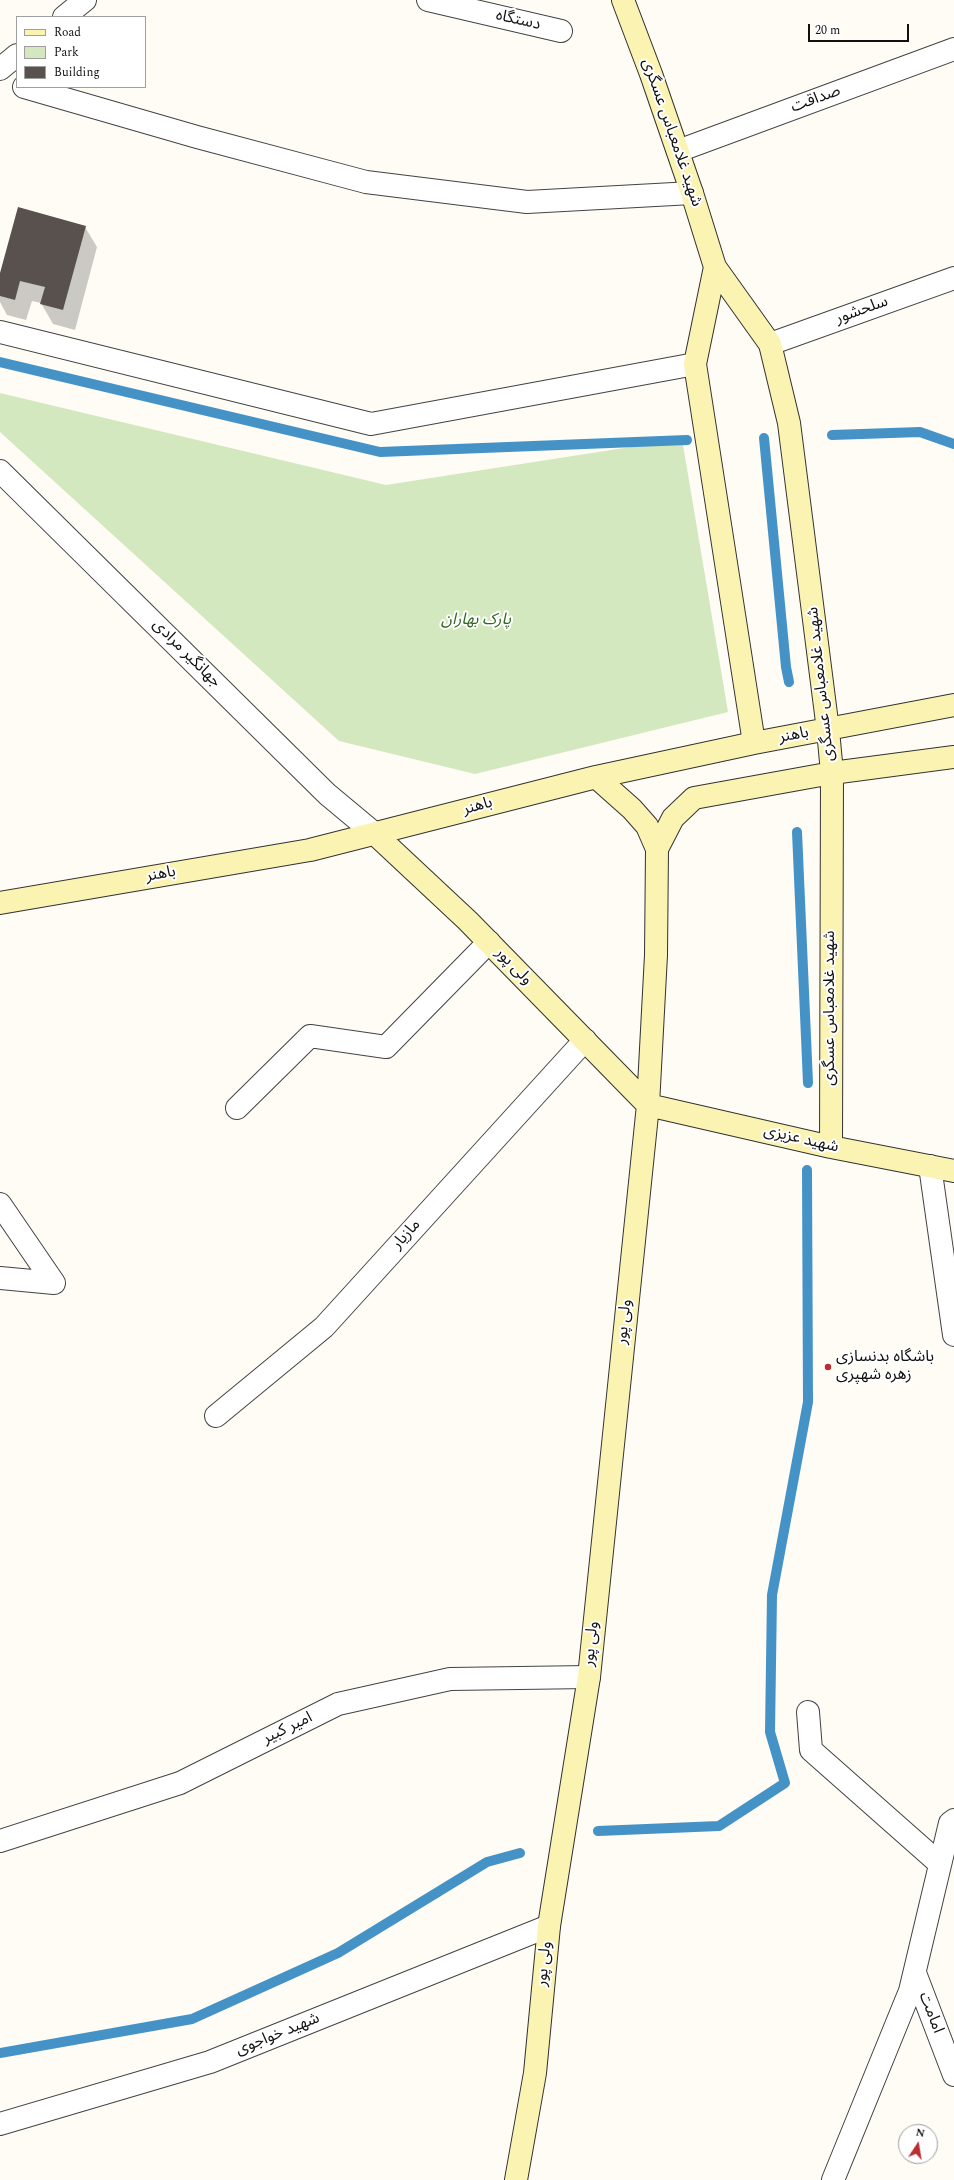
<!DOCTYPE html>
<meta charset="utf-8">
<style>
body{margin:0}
#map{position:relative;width:954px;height:2180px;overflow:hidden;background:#fefcf4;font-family:Spectral,serif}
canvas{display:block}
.legend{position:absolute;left:16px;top:16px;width:130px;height:72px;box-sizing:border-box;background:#fff;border:1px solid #9f9f9f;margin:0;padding:5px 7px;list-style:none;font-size:12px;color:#101010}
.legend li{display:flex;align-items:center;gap:8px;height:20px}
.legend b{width:20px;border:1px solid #9f9f9f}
.north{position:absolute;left:898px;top:2124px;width:40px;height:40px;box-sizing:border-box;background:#fff;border:1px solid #9f9f9f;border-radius:50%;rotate:12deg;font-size:11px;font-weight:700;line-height:16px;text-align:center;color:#101010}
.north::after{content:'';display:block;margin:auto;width:14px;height:18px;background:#ba2e33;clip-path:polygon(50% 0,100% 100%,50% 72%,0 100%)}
.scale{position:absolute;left:808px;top:24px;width:101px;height:18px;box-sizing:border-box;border:2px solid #101010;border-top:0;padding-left:5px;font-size:12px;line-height:14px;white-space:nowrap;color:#101010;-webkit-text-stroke:3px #fff;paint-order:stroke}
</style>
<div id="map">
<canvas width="954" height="2180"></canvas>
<ul class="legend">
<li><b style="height:5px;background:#fbf3b2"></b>Road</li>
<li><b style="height:11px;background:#d3e8be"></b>Park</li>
<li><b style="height:11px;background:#58514d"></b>Building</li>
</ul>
<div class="north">N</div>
<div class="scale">20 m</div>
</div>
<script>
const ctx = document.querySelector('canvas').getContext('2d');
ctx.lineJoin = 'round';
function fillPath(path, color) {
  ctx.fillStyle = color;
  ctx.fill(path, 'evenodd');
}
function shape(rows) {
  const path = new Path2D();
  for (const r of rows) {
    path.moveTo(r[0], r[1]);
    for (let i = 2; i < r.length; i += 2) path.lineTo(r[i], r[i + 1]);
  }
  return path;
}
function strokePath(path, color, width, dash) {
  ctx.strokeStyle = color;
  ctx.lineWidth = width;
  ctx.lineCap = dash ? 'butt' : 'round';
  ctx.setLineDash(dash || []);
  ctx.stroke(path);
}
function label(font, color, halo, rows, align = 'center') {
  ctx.font = font + ' Spectral,"Noto Sans Arabic",serif';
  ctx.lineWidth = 4;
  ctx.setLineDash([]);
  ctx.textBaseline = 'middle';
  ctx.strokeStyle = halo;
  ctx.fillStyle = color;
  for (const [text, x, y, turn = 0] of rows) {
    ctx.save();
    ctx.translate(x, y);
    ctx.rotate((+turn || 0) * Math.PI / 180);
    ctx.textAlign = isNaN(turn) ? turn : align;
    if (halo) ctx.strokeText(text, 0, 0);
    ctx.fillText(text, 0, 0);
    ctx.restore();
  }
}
const green = shape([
 [0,393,386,485,682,439,728,712,475,774,339,741,0,432]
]);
const shadow = shape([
 [85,227,97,247,75,330,53,324,41,303,32,301,26,320,7,315,0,302,0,277]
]);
const stream = shape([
 [0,362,380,452,687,440],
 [832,435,920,432,954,444],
 [764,438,786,667,789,682],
 [797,832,808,1083],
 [598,1831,719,1826,785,1783,770,1732,772,1595,808,1402,807,1170],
 [0,2053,192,2019,338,1953,487,1862,520,1853]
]);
const building = shape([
 [18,207,86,226,63,310,40,304,45,287,20,281,15,300,0,296,0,273]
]);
const street = shape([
 [428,0,561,31],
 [64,17,85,0],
 [0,69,17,55],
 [24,87,197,137,366,182,527,202,692,193],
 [678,151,954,49],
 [0,332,371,424,695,364],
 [770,344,954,278],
 [0,471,327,794,375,834],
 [237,1108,310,1036,386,1047,489,942],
 [930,1166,954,1335],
 [0,1204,54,1283],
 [0,1278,54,1283],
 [216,1416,324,1327,585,1040],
 [808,1712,811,1750,940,1864],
 [0,1841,180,1783,338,1704,450,1679,589,1677],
 [915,1973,954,2075],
 [0,2124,210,2062,549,1926],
 [833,2180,910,1991,950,1823,954,1820]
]);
const secondary = shape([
 [623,0,651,74,692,193,715,267,770,344,789,423,828,730,832,773,831,1147],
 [715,267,695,364,754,743],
 [375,834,468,921,648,1105],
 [657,849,673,818,694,798,832,773,954,757],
 [0,903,310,850,596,777,754,743,954,705],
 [648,1105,831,1147,954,1171],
 [516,2180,535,2073,549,1926,589,1677,648,1105,656,955,657,849,647,826,632,809,596,777]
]);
const markers = [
 [828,1367,4,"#ba2e33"]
];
const streetNames = [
 ["دستگاه",518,21,13],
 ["صداقت",816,100,-20],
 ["شهید غلامعباس عسگری",671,133,71],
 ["سلحشور",862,311,-20],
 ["جهانگیر مرادی",186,654,45],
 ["شهید غلامعباس عسگری",822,684,-96],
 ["باهنر",794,736,-10],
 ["باهنر",478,807,-15],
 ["باهنر",161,875,-10],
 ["ولی پور",513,967,46],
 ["شهید غلامعباس عسگری",831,1008,-90],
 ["شهید عزیزی",801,1140,13],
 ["مازیار",407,1235,-48],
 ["ولی پور",625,1322,-84],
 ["ولی پور",592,1644,-84],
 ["امیر کبیر",288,1729,-26],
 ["ولی پور",545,1964,-84],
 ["امامت",930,2013,69],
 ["شهید خواجوی",278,2035,-22]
];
const parkNames = [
 ["پارک بهاران",476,621]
];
const poiNames = [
 ["باشگاه بدنسازی",836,1358],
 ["زهره شهپری",836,1376]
];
fillPath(green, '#d3e8be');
fillPath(shadow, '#0003');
strokePath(stream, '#4592c7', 10);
fillPath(building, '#58514d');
strokePath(street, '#434343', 24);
strokePath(secondary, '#323232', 24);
strokePath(street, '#fff', 22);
strokePath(secondary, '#fbf3b2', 22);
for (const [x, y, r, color] of markers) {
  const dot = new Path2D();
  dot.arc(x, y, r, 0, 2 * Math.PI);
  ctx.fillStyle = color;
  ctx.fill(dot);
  strokePath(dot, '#fff', 1.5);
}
label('16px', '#101010', '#fff', streetNames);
label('italic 16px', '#306622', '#fff', parkNames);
label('16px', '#101010', '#fff', poiNames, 'left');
</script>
